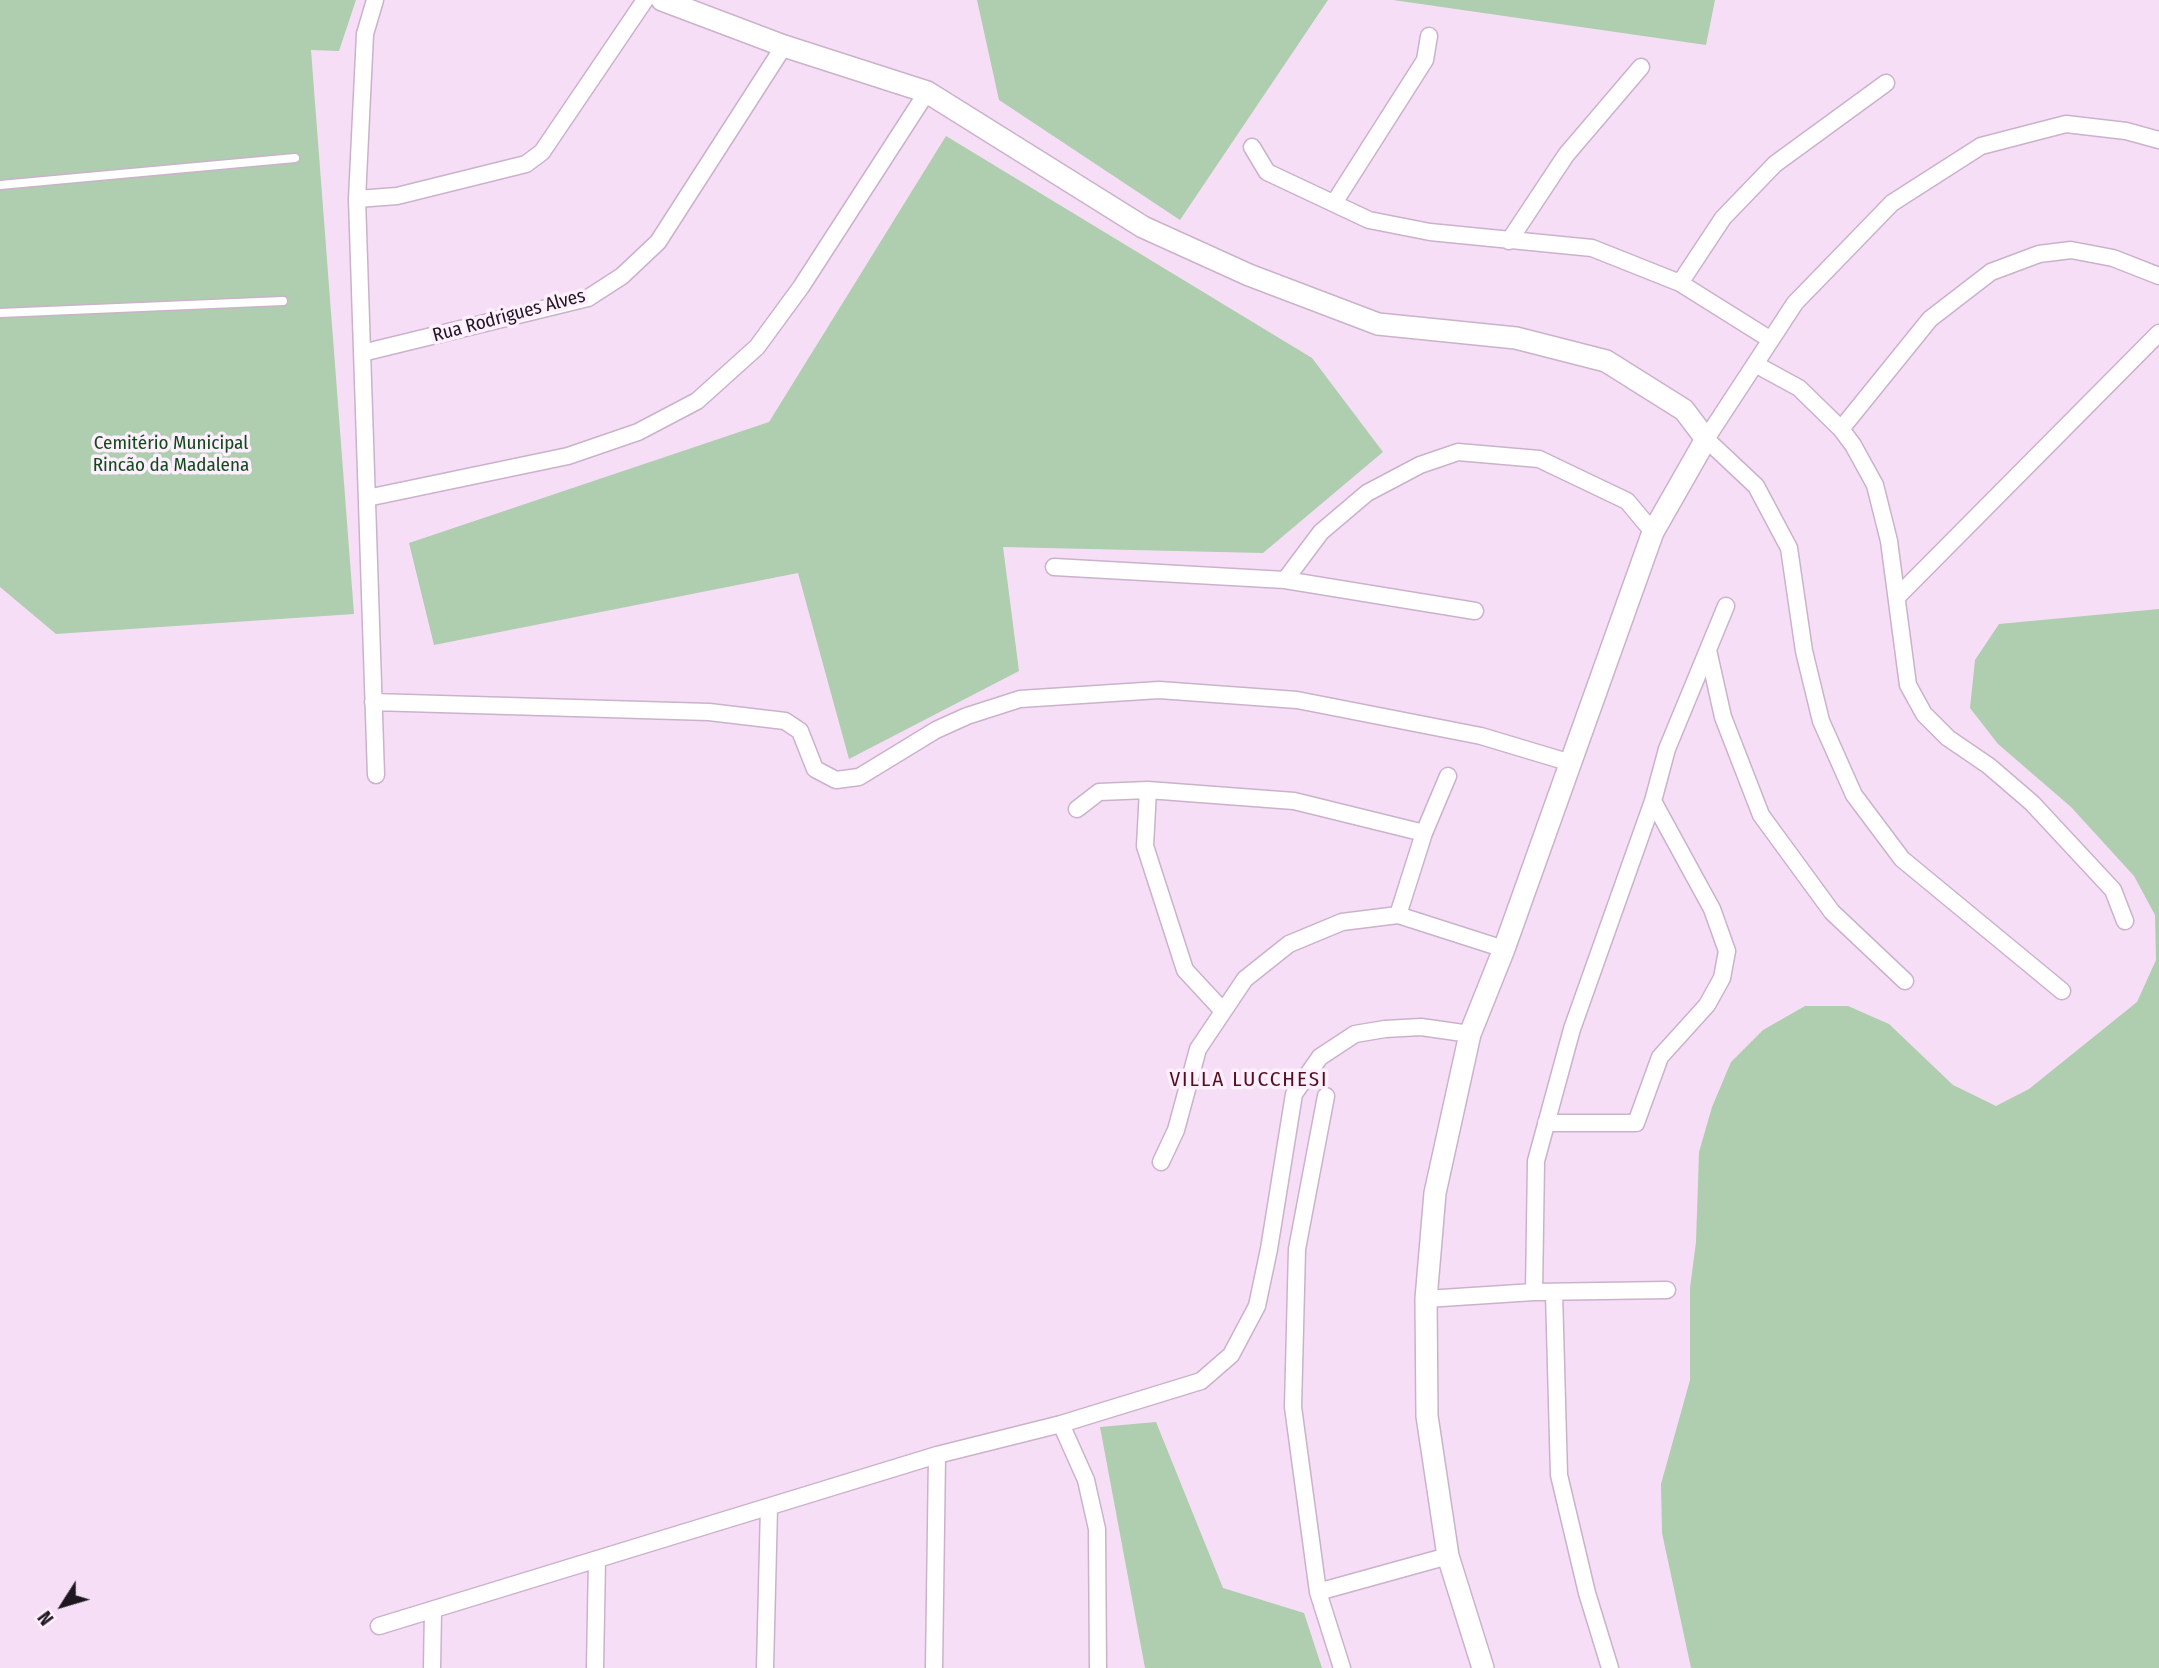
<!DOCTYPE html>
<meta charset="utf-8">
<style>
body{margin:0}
#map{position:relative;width:2159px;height:1668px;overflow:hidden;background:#f7def7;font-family:"Fira Sans Condensed",sans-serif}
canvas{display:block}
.north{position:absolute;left:28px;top:1570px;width:70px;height:70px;-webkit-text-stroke:5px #feeffe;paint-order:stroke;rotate:233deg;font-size:19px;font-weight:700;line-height:28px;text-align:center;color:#1f171f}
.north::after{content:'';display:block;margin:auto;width:24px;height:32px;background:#1f171f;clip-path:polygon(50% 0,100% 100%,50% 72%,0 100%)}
</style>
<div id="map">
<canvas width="2159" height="1668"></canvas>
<div class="north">N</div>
</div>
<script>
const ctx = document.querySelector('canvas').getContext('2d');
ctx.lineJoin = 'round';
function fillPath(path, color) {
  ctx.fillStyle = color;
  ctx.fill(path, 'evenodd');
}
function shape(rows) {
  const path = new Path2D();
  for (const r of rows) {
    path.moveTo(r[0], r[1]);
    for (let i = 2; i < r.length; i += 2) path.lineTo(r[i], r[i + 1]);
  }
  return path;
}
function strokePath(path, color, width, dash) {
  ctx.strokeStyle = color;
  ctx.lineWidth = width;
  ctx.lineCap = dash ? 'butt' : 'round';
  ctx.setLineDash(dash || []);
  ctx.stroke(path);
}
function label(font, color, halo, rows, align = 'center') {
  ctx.font = font + ' "Fira Sans Condensed",sans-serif';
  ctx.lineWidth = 7;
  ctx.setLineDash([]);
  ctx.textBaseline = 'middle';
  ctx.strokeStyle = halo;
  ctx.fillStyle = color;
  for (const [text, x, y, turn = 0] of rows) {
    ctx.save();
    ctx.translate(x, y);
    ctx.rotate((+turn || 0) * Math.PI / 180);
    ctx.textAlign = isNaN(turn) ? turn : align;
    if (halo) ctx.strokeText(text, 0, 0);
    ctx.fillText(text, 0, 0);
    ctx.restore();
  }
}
const green = shape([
 [0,0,356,0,339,51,311,50,354,614,56,634,0,587],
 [977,0,1328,0,1180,220,999,100],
 [1393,0,1715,0,1706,45],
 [946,136,1312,358,1383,452,1263,553,1003,547,1019,671,849,759,798,573,434,645,409,543,769,422],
 [2159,609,2159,1668,1691,1668,1662,1533,1661,1484,1690,1380,1690,1288,1696,1242,1699,1152,1712,1107,1731,1062,1763,1030,1805,1006,1848,1006,1889,1024,1953,1085,1996,1106,2029,1089,2137,1002,2156,960,2155,915,2134,876,2071,807,1998,744,1970,708,1975,660,1999,624],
 [1156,1422,1223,1588,1304,1613,1322,1668,1145,1668,1100,1427]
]);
const lane = shape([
 [0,185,295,158],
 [0,313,283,301]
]);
const street = shape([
 [375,0,365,34,357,199,376,775],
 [1252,147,1267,172,1369,220,1430,232,1592,248,1680,283,1771,340],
 [357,199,397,196,526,164,542,152,645,0],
 [1334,203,1425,60,1429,36],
 [1509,241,1566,155,1641,67],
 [1680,283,1723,218,1775,164,1886,83],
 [362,353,588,298,622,276,658,242,784,46],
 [1755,364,1799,388,1841,429,1853,445,1875,485,1889,541,1908,685,1924,714,1948,738,1989,766,2032,803,2113,890,2125,921],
 [1841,429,1930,319,1991,272,2039,254,2071,250,2113,258,2159,276],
 [367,498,568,456,638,432,697,401,757,347,801,287,927,92],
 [1054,567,1285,580,1475,611],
 [1285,580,1321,532,1367,493,1420,465,1458,452,1539,459,1627,501,1653,532],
 [1897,597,2159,333],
 [1708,650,1723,717,1761,815,1832,912,1905,981],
 [373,702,709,712,785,721,800,731,815,769,836,780,859,777,936,730,967,716,1020,699,1159,690,1297,700,1481,736,1571,763],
 [1148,790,1145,846,1185,970,1223,1011],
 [1077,809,1099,792,1148,790,1294,801,1424,833],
 [1398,915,1424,833,1448,776],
 [2062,991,1902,859,1854,795,1821,721,1804,651,1789,548,1756,486,1706,439,1795,303,1892,203,1981,146,2066,124,2126,131,2159,140],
 [1326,1096,1297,1249,1293,1407,1318,1592,1342,1668],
 [1546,1123,1636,1123,1660,1057,1707,1005,1722,978,1727,951,1712,909,1653,801],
 [1161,1162,1176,1130,1198,1049,1245,979,1289,944,1342,922,1398,915,1504,949],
 [1534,1292,1536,1161,1572,1029,1653,801,1667,749,1726,606],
 [1554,1293,1559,1475,1587,1593,1610,1668],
 [1426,1299,1534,1292,1667,1290],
 [1061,1424,1086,1480,1097,1529,1098,1668],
 [1318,1592,1448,1556],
 [379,1626,937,1455,1061,1424,1201,1381,1231,1355,1257,1306,1269,1249,1294,1094,1320,1057,1355,1034,1385,1029,1421,1027,1470,1034],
 [432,1668,433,1610],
 [595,1668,597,1559],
 [765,1668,769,1507],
 [934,1668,937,1455]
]);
const secondary = shape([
 [662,0,784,46,927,92,1143,227,1249,275,1378,324,1516,338,1606,361,1684,410,1706,439,1653,532,1504,949,1470,1034,1435,1193,1426,1299,1427,1416,1448,1556,1483,1668]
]);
const streetNames = [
 ["Rua Rodrigues Alves",509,316,-15]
];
const parkNames = [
 ["Cemitério Municipal",171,444],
 ["Rincão da Madalena",171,466]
];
const neighbourhoodNames = [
 ["VILLA LUCCHESI",1249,1080]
];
fillPath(green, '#afcdaf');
strokePath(lane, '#cbb2cb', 11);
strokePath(street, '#cbb2cb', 19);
strokePath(secondary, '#cbb2cb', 24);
strokePath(lane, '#fff', 8);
strokePath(street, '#fff', 16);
strokePath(secondary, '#fff', 21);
label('19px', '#1f171f', '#feeffe', streetNames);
label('19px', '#124b1a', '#feeffe', parkNames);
ctx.letterSpacing = '2px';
label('21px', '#540f1e', '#feeffe', neighbourhoodNames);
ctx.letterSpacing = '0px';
</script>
